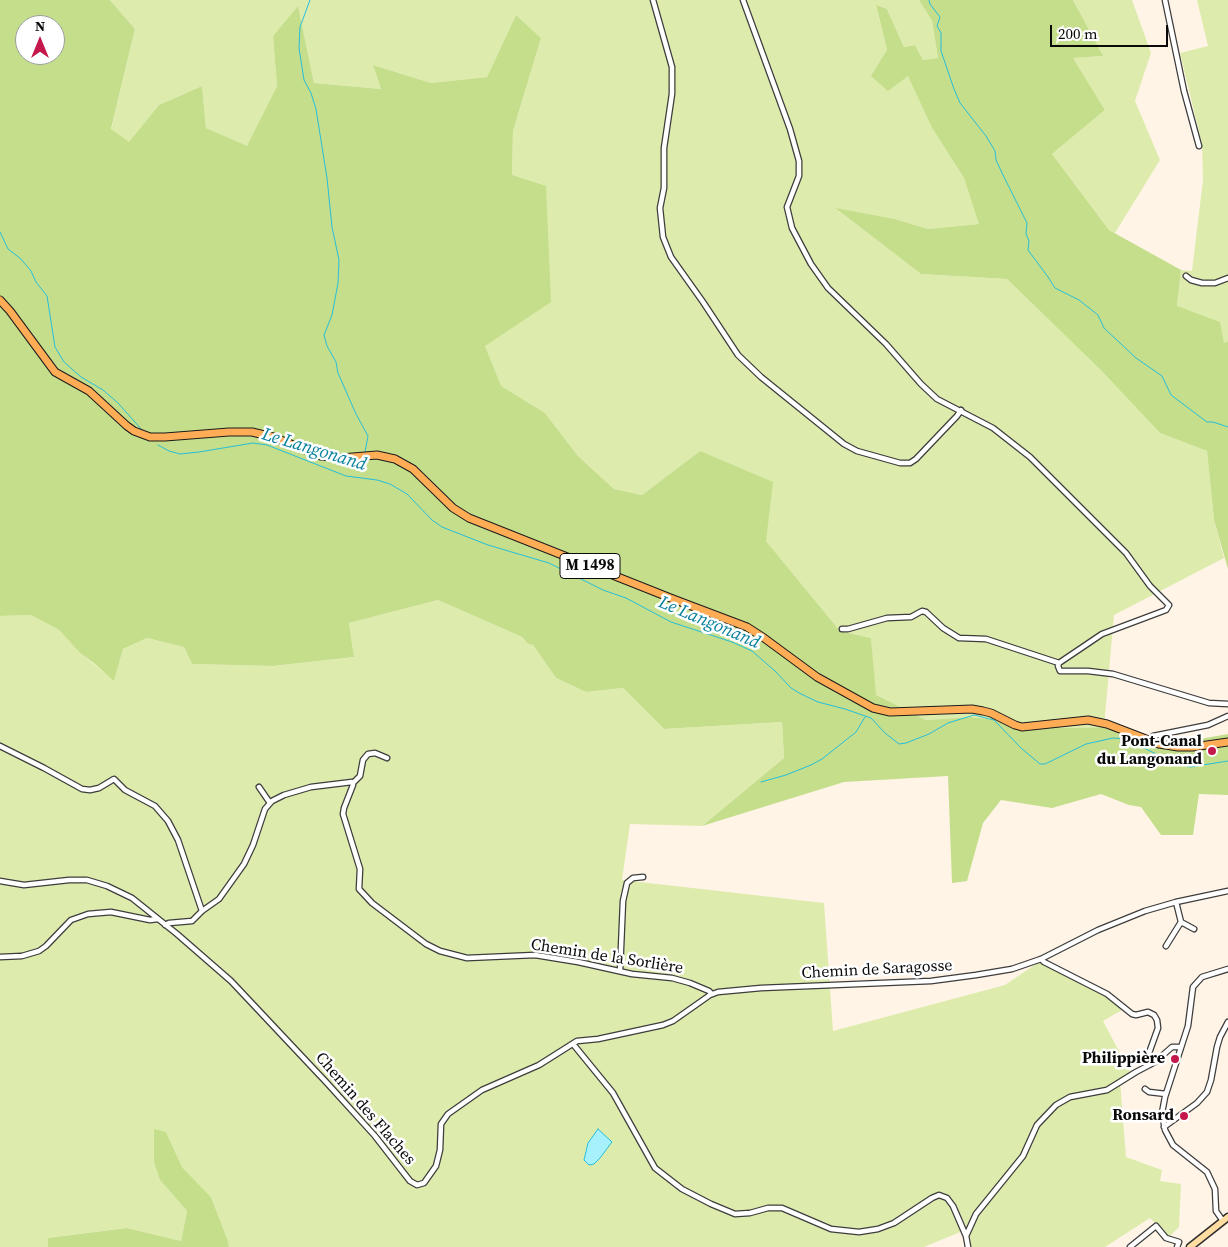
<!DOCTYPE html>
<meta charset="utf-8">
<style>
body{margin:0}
#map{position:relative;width:1228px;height:1247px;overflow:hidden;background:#fff4e6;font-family:"Source Serif 4",serif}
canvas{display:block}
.north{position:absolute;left:15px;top:15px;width:50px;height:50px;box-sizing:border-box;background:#fff;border:1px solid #9d9d9d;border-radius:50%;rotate:0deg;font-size:14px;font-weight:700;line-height:20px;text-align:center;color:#0a0a0a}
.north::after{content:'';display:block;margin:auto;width:18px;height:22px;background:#c4174b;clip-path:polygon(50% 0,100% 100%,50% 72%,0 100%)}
.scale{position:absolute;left:1050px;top:25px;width:118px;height:22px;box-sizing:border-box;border:2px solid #0a0a0a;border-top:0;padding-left:6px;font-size:15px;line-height:18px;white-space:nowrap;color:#0a0a0a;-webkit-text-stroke:4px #fff;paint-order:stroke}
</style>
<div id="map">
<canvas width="1228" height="1247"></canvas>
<div class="north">N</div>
<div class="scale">200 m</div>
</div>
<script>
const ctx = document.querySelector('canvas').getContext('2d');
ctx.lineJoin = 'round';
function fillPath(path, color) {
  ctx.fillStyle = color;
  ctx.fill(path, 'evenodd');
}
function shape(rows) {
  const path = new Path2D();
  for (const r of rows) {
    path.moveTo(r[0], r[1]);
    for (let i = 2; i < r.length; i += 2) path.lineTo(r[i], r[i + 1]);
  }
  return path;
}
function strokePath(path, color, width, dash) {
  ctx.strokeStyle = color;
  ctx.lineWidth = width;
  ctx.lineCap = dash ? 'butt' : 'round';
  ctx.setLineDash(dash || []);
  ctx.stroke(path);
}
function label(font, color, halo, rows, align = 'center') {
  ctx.font = font + ' "Source Serif 4",serif';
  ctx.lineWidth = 5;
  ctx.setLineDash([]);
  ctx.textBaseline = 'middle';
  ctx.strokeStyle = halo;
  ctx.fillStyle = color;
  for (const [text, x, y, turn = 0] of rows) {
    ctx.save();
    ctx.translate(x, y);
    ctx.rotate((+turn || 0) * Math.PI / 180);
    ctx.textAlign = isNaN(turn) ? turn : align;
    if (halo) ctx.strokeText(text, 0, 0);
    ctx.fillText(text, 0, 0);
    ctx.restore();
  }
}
const green = shape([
 [110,0,919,0,932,21,938,58,923,60,915,45,904,47,887,9,876,6,887,50,908,75,932,128,964,178,980,224,928,229,895,219,836,209,921,274,1007,279,1102,370,1160,433,1207,451,1214,520,1224,558,1114,615,1104,727,1062,728,971,717,926,720,875,695,871,638,840,631,766,541,700,451,642,495,614,489,578,456,545,413,500,386,485,346,512,175,513,131,541,38,516,15,487,77,431,83,373,65,381,89,314,83,298,7,273,36,277,86,247,147,206,128,202,86,159,105,129,143,111,130,135,29],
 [1073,0,1132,0,1151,53,1135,101,1160,160,1115,233,1109,230,1052,154,1105,110,1073,58,1102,56],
 [1197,0,1228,0,1228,341,1224,343,1177,306,1181,270,1192,271,1203,180,1202,144,1180,53,1208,46],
 [438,600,522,637,528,644,533,645,556,678,586,692,623,688,664,729,782,722,784,758,702,826,630,824,622,880,824,903,833,1031,1005,985,1039,962,1107,995,1122,1010,1103,1021,1130,1072,1120,1080,1126,1157,1162,1170,1160,1181,1181,1184,1179,1227,1169,1237,1150,1218,1105,1247,971,1247,965,1230,924,1247,229,1247,228,1241,211,1197,182,1167,166,1132,160,1180,187,1211,181,1241,127,1228,48,1238,48,1247,0,1247,0,616,31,615,59,630,80,653,114,680,123,649,147,638,184,647,192,664,273,666,354,657,349,623]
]);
const forest = shape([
 [0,0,110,0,135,29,111,129,129,142,159,105,202,86,206,128,247,146,277,86,273,36,298,6,314,83,381,89,373,65,431,83,487,77,516,15,541,38,513,131,512,175,546,186,551,302,485,346,501,386,545,413,578,456,614,489,642,495,700,451,773,482,766,541,840,631,871,638,876,695,926,720,971,717,1062,728,1113,727,1166,745,1228,734,1228,795,1199,794,1193,835,1161,835,1141,807,1129,805,1101,794,1052,808,1001,800,983,823,967,881,952,883,948,776,844,782,702,826,784,758,782,722,664,729,623,688,586,692,556,678,533,645,528,644,522,637,438,600,349,623,354,657,273,666,192,664,184,647,147,638,123,649,114,681,95,664,80,653,59,630,31,615,0,616],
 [25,25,55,25,55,55,25,55],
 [919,0,1073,0,1103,56,1073,58,1105,110,1052,154,1109,230,1181,270,1177,306,1220,322,1224,343,1228,341,1228,569,1214,520,1207,451,1160,433,1101,370,1007,279,921,274,835,208,895,219,928,229,979,224,964,178,932,128,908,76,888,91,871,76,887,50,876,5,887,9,904,47,915,45,923,60,938,58,932,21],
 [154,1129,166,1132,182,1167,211,1197,228,1241,229,1247,48,1247,48,1238,127,1228,181,1241,187,1211,160,1180,154,1162]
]);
const water = shape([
 [598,1129,612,1142,600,1158,594,1164,589,1165,584,1160,588,1143,598,1129]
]);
const stream = shape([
 [310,0,300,27,299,48,304,80,311,93,316,109,327,178,332,227,339,260,338,283,332,315,324,335,327,346,336,362,338,373,356,414,368,436,365,452],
 [929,0,930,4,940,17,937,26,941,33,941,51,954,89,960,103,986,136,995,151,996,160,1003,175,1027,223,1026,234,1029,241,1028,250,1048,277,1055,288,1079,300,1098,315,1104,328,1136,358,1162,376,1171,395,1207,422,1213,422,1228,427],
 [0,232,8,249,21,259,31,271,36,282,47,296,55,347,64,362,81,377,103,390,118,403,142,430],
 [158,445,169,451,180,454,199,452,253,443,267,445,346,476,377,480,390,484,407,494,432,520,442,527,488,545,549,563,603,590,626,598,671,622,732,642,752,651,775,671,791,688,801,694,818,702,845,709,871,718,885,733,899,744,906,743,929,734,948,723,974,715,994,720,1021,748,1040,764,1045,764,1086,744,1113,738,1126,739,1160,756,1190,767,1228,761],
 [761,782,786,775,811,765,822,759,856,732,865,717]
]);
const minor = shape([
 [653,0,672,67,672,94,664,148,664,188,660,208,663,237,671,257,703,302,738,355,761,377,844,444,857,451,900,463,910,463,916,459,957,416,961,410],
 [743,0,790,129,799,161,799,176,787,207,792,228,811,264,828,288,886,344,921,384,937,399,993,428,1030,457,1126,553,1150,586,1169,605,1166,610,1102,634,1059,663],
 [1165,0,1184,91,1199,146],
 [1186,276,1191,280,1202,283,1215,283,1228,278],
 [842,629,848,629,887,618,911,617,922,611,926,612,943,628,959,638,986,639,1059,663],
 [1059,663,1058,666,1060,671,1088,671,1113,674,1209,703,1228,704],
 [1149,741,1153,736,1208,725,1228,716],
 [0,746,44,768,82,789,90,790,99,788,114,779,125,790,155,806,168,821,178,840,202,911],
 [353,783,360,776,363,760,368,754,375,753,387,758],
 [259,787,270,803],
 [0,881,24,885,69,880,87,880,107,886,132,898,177,934,231,981,327,1083,375,1136,410,1181,417,1185,424,1183,436,1166,440,1150,441,1124,448,1114,482,1090,539,1065,577,1041,598,1039,663,1025,673,1021,710,995,718,992,761,988,931,981,976,975,1012,969,1041,959,1098,930,1145,911,1176,902,1228,891],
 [1176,902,1181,922,1194,929],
 [165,925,169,923,192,921,202,911,219,899,244,864,253,845,265,809,272,801,284,795,311,787,352,782,353,785,344,808,343,814,360,869,359,889,372,903,426,944,440,951,467,958,535,955,578,962,632,974,672,978,690,983,709,991,712,994],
 [1166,946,1181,922],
 [0,957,22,956,39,951,46,946,71,920,88,914,111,912,150,920,158,919],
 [1041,959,1044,962,1107,994,1132,1014,1136,1015,1148,1012,1154,1015,1157,1020,1158,1028,1149,1053,1149,1065],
 [620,971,623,901,627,883,633,878,643,877],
 [573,1044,613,1093,655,1168,682,1189,711,1204,735,1214,750,1213,768,1208,782,1208,831,1229,859,1232,878,1229,894,1223,932,1198,939,1195,947,1198,953,1206,966,1236],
 [1145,1089,1149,1092,1166,1094],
 [1164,1127,1197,1103,1207,1092,1211,1080,1217,1047,1220,1037,1228,1022],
 [1223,1221,1216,1211,1215,1189,1207,1172,1173,1145,1165,1130,1162,1113,1165,1097,1188,1026,1193,987,1202,977,1228,969],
 [968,1247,966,1236,976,1214,1023,1156,1037,1125,1056,1105,1070,1097,1107,1090,1136,1072,1155,1062,1172,1047,1180,1047],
 [1130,1247,1156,1226,1166,1238,1179,1242,1177,1247]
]);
const secondary = shape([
 [1190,1247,1228,1217]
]);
const primary = shape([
 [0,300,10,311,55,372,89,391,127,426,134,431,150,437,165,437,229,432,252,432,273,437,321,456,341,458,377,455,395,459,413,469,453,508,469,518,673,599,747,627,764,638,817,677,873,708,890,712,972,709,983,711,991,713,1015,725,1022,727,1088,720,1107,724,1159,744,1178,747,1193,747,1228,742]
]);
const markers = [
 [1212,751,5,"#c4174b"],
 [1175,1059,5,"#c4174b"],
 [1184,1116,5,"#c4174b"]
];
const shields = [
 [590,566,60]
];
const shieldNames = [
 ["M 1498",590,566]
];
const poiNames = [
 ["Pont-Canal",1202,742],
 ["du Langonand",1202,760],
 ["Philippière",1165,1059],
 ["Ronsard",1174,1116]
];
const streetNames = [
 ["Chemin de la Sorlière",607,957,9],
 ["Chemin de Saragosse",877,970,-3],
 ["Chemin des Flaches",365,1109,49]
];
const waterNames = [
 ["Le Langonand",314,450,17],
 ["Le Langonand",709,623,23]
];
fillPath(green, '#ddecad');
fillPath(forest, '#c5de8b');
fillPath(water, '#a6f1fc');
strokePath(water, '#27bed9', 1);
strokePath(stream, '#27bed9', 1);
strokePath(minor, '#3d3d3d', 7);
strokePath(secondary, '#2c2c2c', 9);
strokePath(primary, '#1b1b1b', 9);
strokePath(minor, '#fff', 4.5);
strokePath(secondary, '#ffdda1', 6);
strokePath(primary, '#ffac56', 7);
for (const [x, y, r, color] of markers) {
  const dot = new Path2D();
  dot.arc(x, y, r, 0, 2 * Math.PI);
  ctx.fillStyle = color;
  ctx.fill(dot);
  strokePath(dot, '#fff', 2);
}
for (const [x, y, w] of shields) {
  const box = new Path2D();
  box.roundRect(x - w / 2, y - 12.5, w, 25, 4);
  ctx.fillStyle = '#fff';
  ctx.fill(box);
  strokePath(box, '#0a0a0a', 1);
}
label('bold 15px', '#0a0a0a', null, shieldNames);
label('bold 16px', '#0a0a0a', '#fff', poiNames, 'right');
label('16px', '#0a0a0a', '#fff', streetNames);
label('italic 18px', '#0a819d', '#fff', waterNames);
</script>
